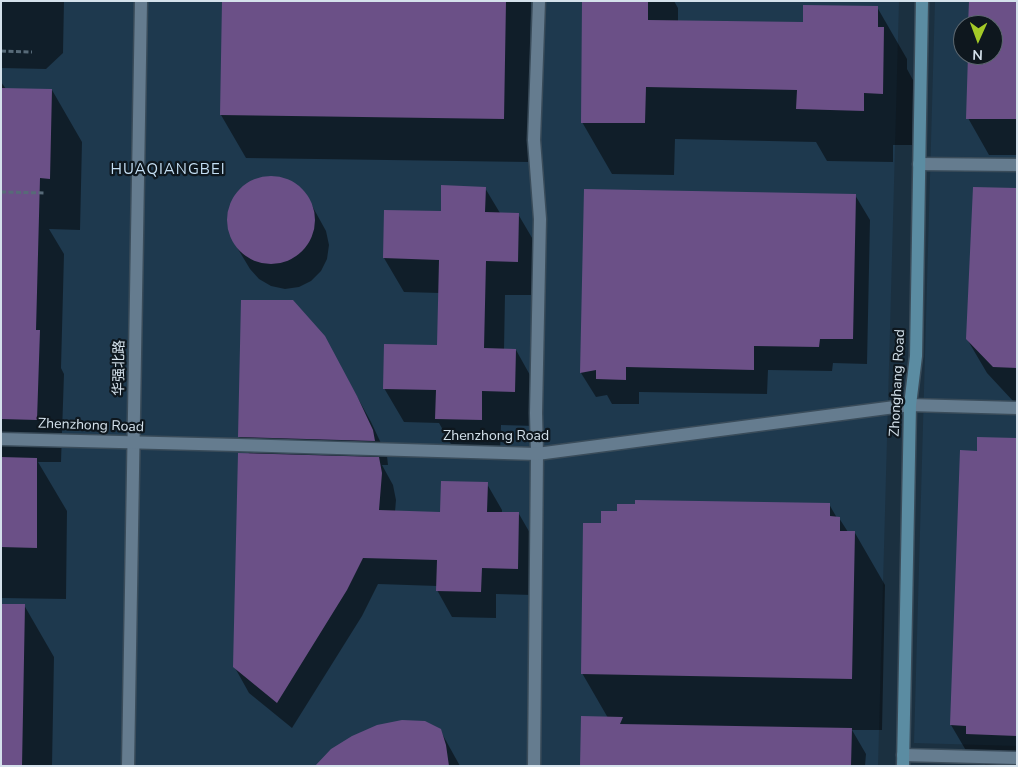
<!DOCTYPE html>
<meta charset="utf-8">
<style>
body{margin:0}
#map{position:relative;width:1018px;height:767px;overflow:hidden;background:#1b3040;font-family:"Nunito Sans",sans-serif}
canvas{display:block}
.frame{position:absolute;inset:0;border:2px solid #d4e1eb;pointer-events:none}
.north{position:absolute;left:953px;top:15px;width:50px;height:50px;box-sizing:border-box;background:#0e171e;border:1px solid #5d6870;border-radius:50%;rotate:182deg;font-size:14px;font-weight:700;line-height:20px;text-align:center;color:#d4e1eb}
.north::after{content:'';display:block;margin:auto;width:18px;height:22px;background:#a3c927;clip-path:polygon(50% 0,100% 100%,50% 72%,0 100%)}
</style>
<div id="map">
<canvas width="1018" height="767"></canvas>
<div class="frame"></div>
<div class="north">N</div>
</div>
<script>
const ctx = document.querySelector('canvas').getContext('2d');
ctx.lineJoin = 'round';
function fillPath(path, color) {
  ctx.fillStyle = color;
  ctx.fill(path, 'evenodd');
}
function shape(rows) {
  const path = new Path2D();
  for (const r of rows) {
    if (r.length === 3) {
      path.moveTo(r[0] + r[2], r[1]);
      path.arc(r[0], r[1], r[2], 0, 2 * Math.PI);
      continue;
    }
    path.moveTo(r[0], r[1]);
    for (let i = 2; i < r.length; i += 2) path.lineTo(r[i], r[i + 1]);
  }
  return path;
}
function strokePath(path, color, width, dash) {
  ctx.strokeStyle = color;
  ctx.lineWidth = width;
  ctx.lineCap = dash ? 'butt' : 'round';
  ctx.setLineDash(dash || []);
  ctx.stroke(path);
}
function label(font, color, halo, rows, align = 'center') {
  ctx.font = font + ' "Nunito Sans","Noto Sans SC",sans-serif';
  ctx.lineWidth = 4.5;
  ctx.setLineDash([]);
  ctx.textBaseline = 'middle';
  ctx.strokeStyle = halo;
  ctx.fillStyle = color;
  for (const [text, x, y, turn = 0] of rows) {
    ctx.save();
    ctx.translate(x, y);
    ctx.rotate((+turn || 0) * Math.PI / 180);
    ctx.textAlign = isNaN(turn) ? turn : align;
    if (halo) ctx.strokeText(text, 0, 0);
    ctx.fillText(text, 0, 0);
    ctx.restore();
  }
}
const built = shape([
 [1,1,899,1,878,766,1,766],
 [935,1,1017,1,1017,746,914,743],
 [963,25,993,25,993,55,963,55]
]);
const shadow = shape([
 [1,1,64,1,63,53,46,69,1,68],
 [223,1,531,1,528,162,246,158,221,115],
 [584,1,674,1,678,8,678,22,804,24,877,7,907,59,907,69,913,80,912,145,893,145,893,162,827,161,816,142,675,139,674,175,612,174,582,122],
 [1017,1,1017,155,989,155,968,118,969,55,993,55,993,25,970,25],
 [1,82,6,89,52,90,82,142,80,230,49,229,64,254,61,368,64,374,61,462,38,462,67,511,66,599,1,598],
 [267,178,281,179,294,184,305,193,326,231,329,245,327,259,321,271,311,281,299,287,285,289,271,286,259,279,250,269,235,244,229,230,228,216,232,202,241,190,253,182],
 [485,188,500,213,518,214,538,248,537,295,505,295,504,350,516,350,535,384,534,426,501,425,500,454,456,453,439,423,404,422,384,388,438,346,439,293,404,292,384,258,385,211,442,213],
 [585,190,855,195,870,220,867,364,833,363,832,371,768,370,767,394,639,392,639,404,612,404,607,395,596,397,581,373],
 [1017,190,1017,401,1013,401,987,373,967,339],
 [338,362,371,422,387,456,388,465,382,465,393,485,396,500,395,512,441,513,487,484,502,510,502,513,519,514,534,540,532,595,496,594,496,618,452,617,437,590,437,586,378,584,362,616,292,728,249,693,234,666,250,455,239,437],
 [1017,439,1017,766,986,766,982,759,971,759,951,725,961,451,978,452],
 [829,504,837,518,839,518,848,532,855,533,885,585,882,730,852,730,866,754,865,766,581,766,608,718,582,673,602,525],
 [24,605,54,657,52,766,1,766],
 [440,730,460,766,317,766]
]);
const building = shape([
 [222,1,506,1,504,119,220,115],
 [582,1,648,1,648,20,803,22,803,5,878,6,878,27,884,27,883,94,864,93,864,111,796,109,797,90,646,87,645,123,581,123],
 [969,1,1017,1,1017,119,966,119,968,55,993,55,993,25,968,25],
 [1,88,52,89,50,179,40,178,36,330,40,330,37,420,1,419],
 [271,220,44],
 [441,185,486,187,485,212,519,213,518,262,486,261,484,348,516,349,515,392,482,391,482,420,435,419,436,390,383,389,384,344,437,345,439,260,383,258,384,210,441,211],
 [973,187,1017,188,1017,368,993,367,966,339],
 [584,189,856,194,853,339,820,339,819,347,754,346,754,370,626,367,626,380,596,379,596,370,580,373],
 [241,300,293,300,325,336,357,396,373,430,375,441,238,437],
 [977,437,1017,438,1017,736,966,734,966,726,950,725,960,450,977,451],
 [238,453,379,457,382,473,379,510,440,512,441,481,488,482,487,512,519,512,518,569,482,568,481,592,436,591,437,560,363,558,347,590,277,703,233,667],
 [1,457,37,458,37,548,1,547],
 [635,500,830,503,830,516,840,517,840,531,855,531,852,679,581,674,583,523,601,523,601,511,617,511,617,504,635,504],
 [1,604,25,604,22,766,1,766],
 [581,716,623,717,620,724,852,728,851,766,580,766],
 [402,720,425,721,441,729,446,745,449,766,315,766,331,749,352,736,377,725]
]);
const path = shape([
 [1,51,32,52],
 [1,192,46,193]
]);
const pedestrian = shape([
 [128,766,141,1]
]);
const minor = shape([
 [919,164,1017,165],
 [903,755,1017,758],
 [534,766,537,454,536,413,540,219,534,140,539,1]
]);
const tertiary = shape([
 [1,439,238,445,537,454,910,405,1017,408]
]);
const secondary = shape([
 [903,766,910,405,916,356,922,1]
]);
const streetNames = [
 ["华强北路",120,368,-89],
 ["Zhonghang Road",898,383,-87],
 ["Zhenzhong Road",91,426,2],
 ["Zhenzhong Road",496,437]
];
const neighbourhoodNames = [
 ["HUAQIANGBEI",168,170]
];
fillPath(built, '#1e394e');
fillPath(shadow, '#0007');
fillPath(building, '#6b5087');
strokePath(pedestrian, '#3a4c5a', 15);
strokePath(minor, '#3a4c5a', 15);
strokePath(tertiary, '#3a4c5a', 15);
strokePath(secondary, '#3a4c5a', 15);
strokePath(path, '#576a78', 3, [5, 2.5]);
strokePath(pedestrian, '#657c8f', 12);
strokePath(minor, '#657c8f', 12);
strokePath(tertiary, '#657c8f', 12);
strokePath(secondary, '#5b8ca2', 12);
label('14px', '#d4e1eb', '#0e171e', streetNames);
ctx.letterSpacing = '1px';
label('15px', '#c5dff4', '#0e171e', neighbourhoodNames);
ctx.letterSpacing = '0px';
</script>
